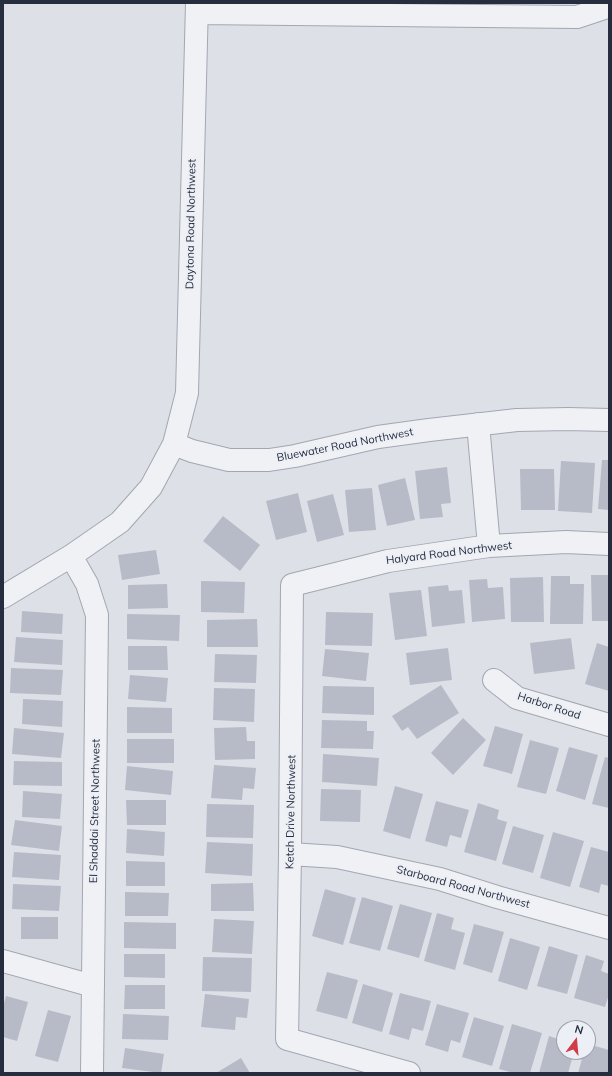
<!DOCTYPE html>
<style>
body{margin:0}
#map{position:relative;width:612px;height:1076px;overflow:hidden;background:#dde0e7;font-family:Mulish,sans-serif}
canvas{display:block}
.frame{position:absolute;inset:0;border:4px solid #262d3e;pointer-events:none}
.north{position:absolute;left:556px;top:1020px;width:40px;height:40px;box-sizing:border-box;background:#eceff5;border:1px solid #9da1ac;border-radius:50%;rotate:16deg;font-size:11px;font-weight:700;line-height:16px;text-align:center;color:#262d3e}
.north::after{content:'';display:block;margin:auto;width:14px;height:18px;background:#d13d46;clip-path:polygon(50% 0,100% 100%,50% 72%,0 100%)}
</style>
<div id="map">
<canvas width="612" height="1076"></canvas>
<div class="frame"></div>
<div class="north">N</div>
</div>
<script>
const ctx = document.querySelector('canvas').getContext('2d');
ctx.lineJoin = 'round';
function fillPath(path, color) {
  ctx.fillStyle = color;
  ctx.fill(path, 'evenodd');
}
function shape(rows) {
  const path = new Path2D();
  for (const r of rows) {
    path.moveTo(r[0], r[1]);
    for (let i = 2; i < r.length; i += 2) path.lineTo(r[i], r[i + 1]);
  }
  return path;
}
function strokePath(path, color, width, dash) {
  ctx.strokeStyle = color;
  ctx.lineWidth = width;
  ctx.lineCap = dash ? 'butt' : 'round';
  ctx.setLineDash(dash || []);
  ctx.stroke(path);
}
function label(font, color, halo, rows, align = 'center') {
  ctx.font = font + ' Mulish,sans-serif';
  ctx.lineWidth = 4;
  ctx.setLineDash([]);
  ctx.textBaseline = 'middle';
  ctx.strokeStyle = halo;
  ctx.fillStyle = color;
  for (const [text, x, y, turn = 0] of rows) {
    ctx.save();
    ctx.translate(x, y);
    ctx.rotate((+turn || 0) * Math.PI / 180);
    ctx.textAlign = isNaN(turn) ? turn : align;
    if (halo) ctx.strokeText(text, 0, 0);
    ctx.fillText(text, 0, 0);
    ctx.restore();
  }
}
const building = shape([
 [602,460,609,460,609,510,598,509],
 [561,461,595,463,592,513,558,511],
 [447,467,451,503,441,504,443,517,420,519,415,471],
 [520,469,554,469,555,510,521,510],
 [405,478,415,520,387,526,378,485],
 [372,488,376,530,349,532,345,490],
 [298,493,307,532,276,540,266,501],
 [333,494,344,535,317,542,307,501],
 [223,516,260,545,240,571,203,541],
 [156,550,160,574,122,580,118,555],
 [591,575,609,575,609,621,592,621],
 [551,576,570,576,570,584,584,584,583,624,550,624],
 [543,577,544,622,511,622,510,578],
 [487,579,488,588,503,587,505,619,472,622,469,580],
 [201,581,245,582,244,613,201,612],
 [167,584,168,608,128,609,128,585],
 [448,585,449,591,462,590,465,623,432,627,428,587],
 [421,590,427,636,395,640,389,593],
 [22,611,63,614,62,634,21,632],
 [326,612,373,613,372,646,325,645],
 [127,614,180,615,179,641,127,639],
 [257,619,258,647,207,647,207,620],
 [16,637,63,640,62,665,14,662],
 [571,638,575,669,534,674,530,643],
 [597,643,609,647,609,691,585,684],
 [128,646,167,646,168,670,128,670],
 [448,648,452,680,410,685,406,653],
 [325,649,369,653,366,681,322,676],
 [215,654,257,655,256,683,214,682],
 [11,668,63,670,61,695,10,693],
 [130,675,168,678,166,702,128,699],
 [441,685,459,713,417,739,408,727,402,731,392,716],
 [323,686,374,687,374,715,322,713],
 [214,688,255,689,254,722,213,720],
 [23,699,63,701,62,727,22,724],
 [127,707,172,708,172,733,127,733],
 [463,718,486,740,453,775,431,753],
 [322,720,367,721,367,731,374,731,373,749,321,748],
 [495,726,523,734,512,774,483,766],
 [246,727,247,741,255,741,255,759,215,760,214,728],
 [14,728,64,733,61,758,12,754],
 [127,739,174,739,174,763,127,763],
 [530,740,559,748,546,794,517,787],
 [569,747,598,755,585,800,556,791],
 [323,754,379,758,377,786,322,782],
 [605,757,609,758,609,808,592,804],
 [14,761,62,762,62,786,13,785],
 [214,765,256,768,254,789,243,788,242,800,211,798],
 [127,766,173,771,171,795,125,790],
 [395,786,423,794,410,839,383,831],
 [321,789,361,790,360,822,320,821],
 [23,791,62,794,60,819,22,817],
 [126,800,166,800,166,825,127,825],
 [436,801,469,810,461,838,450,835,447,847,425,841],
 [478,803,499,810,497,819,507,822,496,861,464,852],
 [207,804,254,805,253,838,206,837],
 [15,820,62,826,59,851,11,845],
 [513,826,544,835,533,873,502,864],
 [127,829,165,832,164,856,126,853],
 [553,832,584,841,570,887,540,878],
 [207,842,253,844,252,876,205,873],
 [591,847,609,852,609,886,601,884,599,893,579,887],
 [14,852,61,855,59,880,12,877],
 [126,861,165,862,165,886,126,886],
 [253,883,254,911,211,911,211,884],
 [13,884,61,886,59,911,12,909],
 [325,889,356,898,343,945,312,936],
 [125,892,169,893,168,916,125,916],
 [362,897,393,906,380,951,349,943],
 [400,904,432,913,419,958,387,949],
 [437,913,454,918,451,929,465,933,455,970,424,961],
 [21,917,58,917,58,939,21,939],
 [214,919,254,921,252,954,212,952],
 [124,922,176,923,176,949,124,948],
 [474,924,504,932,492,973,463,964],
 [510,938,540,947,527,990,498,981],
 [549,946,578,955,567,994,537,986],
 [124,954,165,954,165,978,124,977],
 [586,955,604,961,601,971,609,974,609,994,605,1007,574,998],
 [203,957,252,958,251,992,202,991],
 [327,972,358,980,347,1019,316,1011],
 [363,984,393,993,382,1032,352,1023],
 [125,985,165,985,165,1009,124,1009],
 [400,993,431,1001,423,1031,412,1028,409,1040,389,1034],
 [205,994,249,999,247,1018,236,1017,235,1030,201,1027],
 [6,996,28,1002,17,1041,3,1037,3,1007],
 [437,1004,469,1013,460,1043,451,1040,448,1052,425,1045],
 [48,1010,71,1016,58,1062,35,1056],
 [123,1014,169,1016,168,1040,122,1039],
 [474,1017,504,1026,492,1066,462,1057],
 [512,1024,542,1033,530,1073,514,1073,499,1069],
 [549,1036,564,1041,564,1052,574,1052,568,1073,539,1073],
 [588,1044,609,1050,609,1073,578,1073,584,1052,588,1052],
 [125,1048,164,1054,161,1073,122,1068],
 [241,1058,250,1073,216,1073]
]);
const minor = shape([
 [197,13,577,17,604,8,607,3],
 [478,424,489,546],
 [174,444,187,393,197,3],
 [71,556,87,584,97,615,92,1073],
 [3,597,71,556,120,522,151,487,174,444,192,451,229,460,269,460,295,456,378,437,429,430,517,420,568,419,609,420],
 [494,680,517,698,609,725],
 [290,854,337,857,440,879,497,897,609,928],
 [3,961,93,986],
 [409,1073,287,1039,290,854,292,585,388,561,489,546,566,542,609,544]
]);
const streetNames = [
 ["Daytona Road Northwest",191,224,-89],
 ["Bluewater Road Northwest",345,445,-11],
 ["Halyard Road Northwest",449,553,-7],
 ["Harbor Road",549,706,18],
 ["El Shaddai Street Northwest",95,811,-89],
 ["Ketch Drive Northwest",291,812,-89],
 ["Starboard Road Northwest",463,887,15]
];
fillPath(building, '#b7bbc7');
strokePath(minor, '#a2a7b1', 24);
strokePath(minor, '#eff1f5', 22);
label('11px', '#262d3e', '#eceff5', streetNames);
</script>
